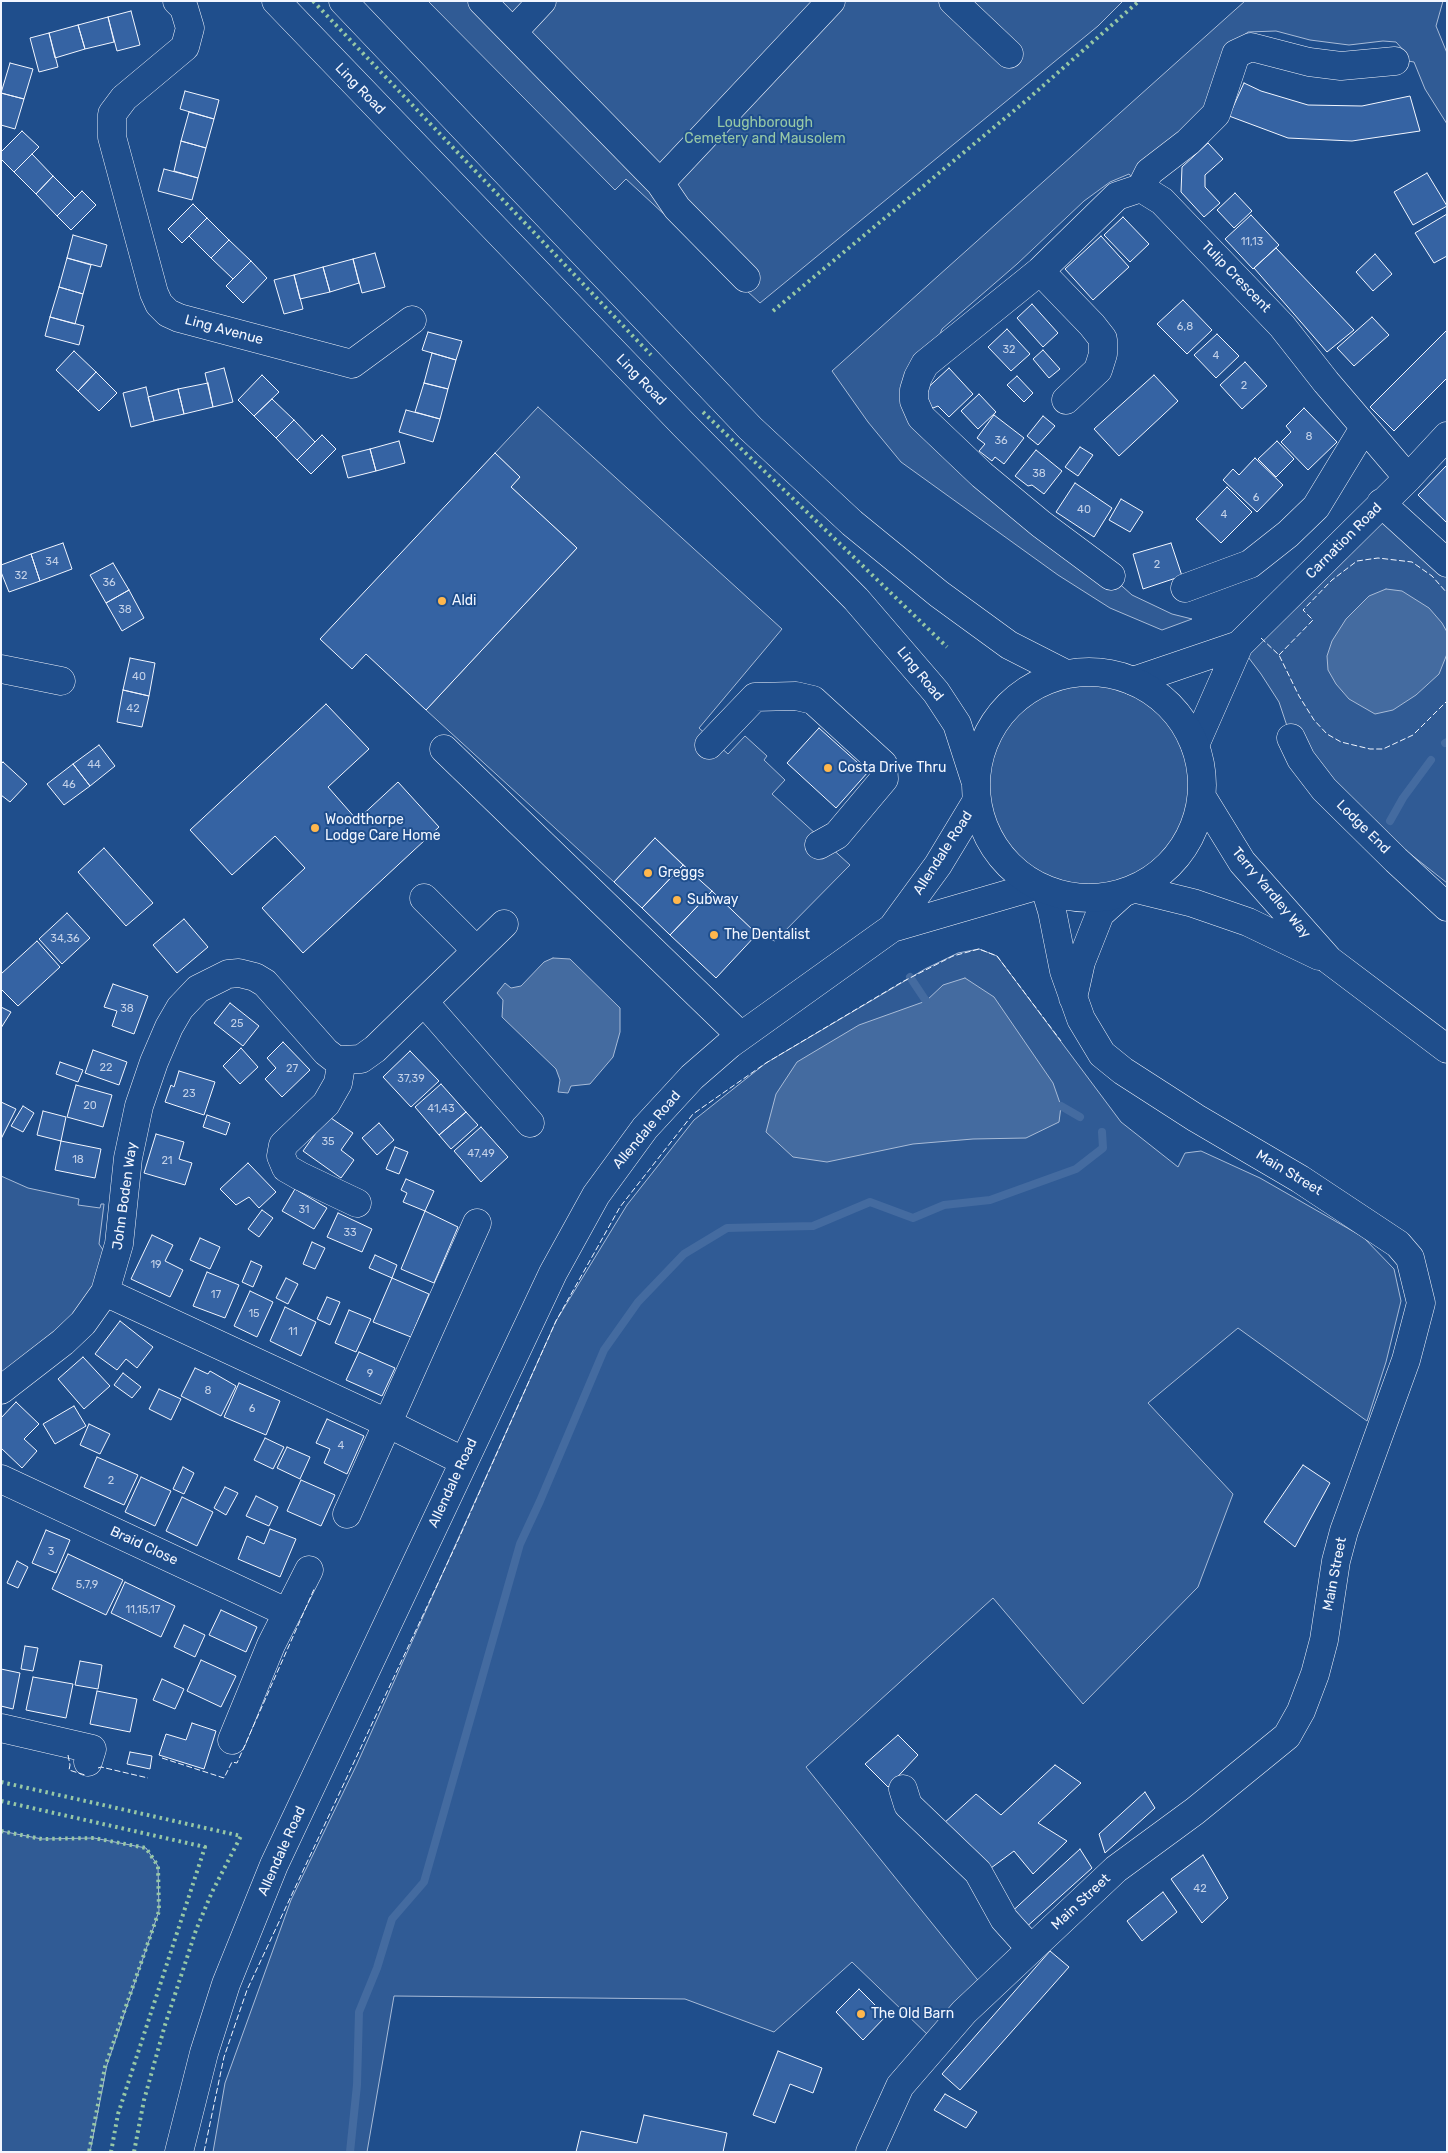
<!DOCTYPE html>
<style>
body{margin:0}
#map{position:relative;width:1448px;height:2153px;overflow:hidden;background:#1f4e8c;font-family:Rubik,sans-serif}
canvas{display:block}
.frame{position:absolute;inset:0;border:2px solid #f2f6ff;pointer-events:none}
</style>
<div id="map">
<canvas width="1448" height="2153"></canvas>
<div class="frame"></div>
</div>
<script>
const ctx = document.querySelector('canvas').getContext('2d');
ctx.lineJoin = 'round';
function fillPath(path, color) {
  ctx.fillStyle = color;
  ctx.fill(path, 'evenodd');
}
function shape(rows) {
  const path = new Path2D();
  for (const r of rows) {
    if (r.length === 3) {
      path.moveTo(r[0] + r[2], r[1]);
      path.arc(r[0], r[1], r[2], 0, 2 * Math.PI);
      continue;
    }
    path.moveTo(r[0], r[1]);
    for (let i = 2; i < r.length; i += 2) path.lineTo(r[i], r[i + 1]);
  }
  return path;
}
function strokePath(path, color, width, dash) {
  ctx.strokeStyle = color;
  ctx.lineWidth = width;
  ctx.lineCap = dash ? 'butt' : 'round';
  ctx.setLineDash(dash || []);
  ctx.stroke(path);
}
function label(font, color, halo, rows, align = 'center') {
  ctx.font = font + ' Rubik,sans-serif';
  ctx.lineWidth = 4;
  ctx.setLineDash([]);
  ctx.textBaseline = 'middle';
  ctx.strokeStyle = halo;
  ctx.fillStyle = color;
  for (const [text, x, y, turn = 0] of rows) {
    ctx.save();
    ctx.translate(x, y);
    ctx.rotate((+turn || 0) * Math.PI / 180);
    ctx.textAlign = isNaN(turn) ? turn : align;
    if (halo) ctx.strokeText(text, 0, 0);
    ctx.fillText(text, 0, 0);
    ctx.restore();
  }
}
const built = shape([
 [428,1,1123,1,1098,26,760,303,626,179,615,190,428,1],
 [1245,1,1443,1,1436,26,1447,53,1447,124,1425,89,1414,62,1408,61,1405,52,1396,42,1383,41,1349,45,1310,40,1276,31,1248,32,1238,40,1216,114,1141,188,1129,174,1110,182,1084,201,1017,264,942,329,914,401,1132,595,1172,614,1192,619,1162,630,1110,608,1058,575,901,462,868,422,832,371,1245,1],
 [538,407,782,629,699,728,728,754,745,736,767,756,764,760,785,780,772,794,850,865,775,941,757,934,655,838,614,882,426,710,577,548,511,487,520,477,495,453,538,407],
 [1381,503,1447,575,1447,883,1404,849,1291,738,1279,702,1261,674,1239,645,1381,503],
 [1089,785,113],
 [979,949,997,956,1121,1122,1178,1167,1185,1153,1201,1151,1260,1178,1363,1237,1394,1269,1401,1301,1386,1362,1367,1421,1238,1328,1148,1403,1233,1494,1198,1587,1083,1704,993,1598,806,1767,981,1984,930,2037,852,1962,774,2032,685,1999,394,1996,367,2152,213,2152,225,2083,291,1900,357,1764,556,1321,627,1205,694,1120,766,1063,925,969,958,953,979,949],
 [1,1176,28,1188,79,1199,78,1205,100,1208,101,1204,104,1204,99,1244,114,1266,105,1292,1,1390,1,1176],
 [1,1831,42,1839,94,1838,146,1848,158,1866,159,1911,107,2065,90,2152,1,2152,1,1831]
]);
const water = shape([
 [1386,589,1402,591,1429,608,1442,623,1447,632,1447,654,1439,674,1416,695,1393,710,1375,714,1349,699,1336,684,1328,670,1327,656,1332,641,1346,619,1369,596,1386,589],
 [553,958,570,959,620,1008,620,1032,613,1057,590,1084,571,1086,568,1093,558,1092,560,1080,556,1069,502,1017,503,1000,497,993,505,983,511,988,521,986,544,962,553,958],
 [965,978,994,997,1053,1083,1061,1106,1059,1122,1026,1138,973,1139,913,1144,827,1162,793,1157,766,1132,776,1094,797,1062,859,1025,926,1001,943,985,965,978]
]);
const stream = shape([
 [1445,743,1447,742],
 [1390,821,1403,798,1431,760],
 [910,977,926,1001],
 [1061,1106,1080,1117],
 [350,2152,357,2085,359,2012,377,1968,392,1919,424,1882,520,1544,540,1501,604,1350,638,1302,684,1254,727,1228,813,1226,870,1202,913,1218,944,1205,990,1200,1076,1169,1103,1148,1102,1132]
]);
const building = shape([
 [131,11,140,45,117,51,108,17,131,11],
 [108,17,114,42,85,49,78,25,108,17],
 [78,25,85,49,55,58,49,33,78,25],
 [49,33,58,67,39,72,30,38,49,33],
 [10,63,33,69,24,99,1,93,10,63],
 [1244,83,1261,91,1308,105,1362,106,1410,96,1420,131,1352,141,1288,138,1229,116,1244,83],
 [185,91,219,100,214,119,180,109,185,91],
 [1,93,24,99,15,129,1,125,1,93],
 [189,112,214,119,206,148,181,141,189,112],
 [22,131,39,147,14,172,1,159,1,152,22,131],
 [181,141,206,148,198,178,174,171,181,141],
 [1208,143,1223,159,1205,175,1205,187,1220,203,1204,217,1181,192,1182,167,1208,143],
 [32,154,53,176,36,194,14,172,32,154],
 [164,169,198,178,192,200,158,191,164,169],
 [1427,173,1447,206,1413,225,1394,192,1427,173],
 [53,176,75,198,57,216,36,194,53,176],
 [82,191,96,205,71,230,57,216,82,191],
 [1235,193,1252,211,1234,228,1217,210,1235,193],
 [193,204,207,218,182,243,168,229,193,204],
 [1447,214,1447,256,1434,263,1415,233,1447,214],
 [1251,215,1279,245,1253,269,1225,239,1251,215],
 [1123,217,1149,244,1130,262,1104,235,1123,217],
 [207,218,229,240,211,258,189,236,207,218],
 [73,235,107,245,101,267,67,258,73,235],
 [1101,236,1129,267,1093,300,1065,269,1101,236],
 [229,240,251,261,233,279,211,258,229,240],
 [1276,248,1354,330,1327,352,1254,268,1276,248],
 [375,253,385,287,362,293,353,259,375,253],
 [1375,254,1392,274,1373,291,1356,272,1375,254],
 [67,258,91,265,83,294,59,287,67,258],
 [353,259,359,283,330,292,323,267,353,259],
 [251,261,267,278,243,303,226,286,251,261],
 [323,267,330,292,300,299,294,275,323,267],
 [294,275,303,309,284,314,274,280,294,275],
 [59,287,83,294,75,324,50,317,59,287],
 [1183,300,1212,330,1187,354,1157,324,1183,300],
 [1032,304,1058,333,1043,347,1017,318,1032,304],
 [50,317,84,326,79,345,45,336,50,317],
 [1372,317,1389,335,1354,366,1337,348,1372,317],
 [1007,329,1030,354,1011,371,988,347,1007,329],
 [1447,330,1447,378,1394,431,1370,407,1447,330],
 [428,332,462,341,456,360,422,350,428,332],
 [1217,334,1239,356,1216,378,1194,355,1217,334],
 [1043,350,1060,369,1049,378,1033,359,1043,350],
 [74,351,96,372,78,391,56,370,74,351],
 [432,353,456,360,448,389,424,383,432,353],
 [1245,362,1267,386,1242,409,1220,385,1245,362],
 [224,368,233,402,213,407,205,373,224,368],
 [949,368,973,394,949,417,938,406,933,408,920,395,949,368],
 [96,372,117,393,99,411,78,391,96,372],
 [262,375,279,392,254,416,238,400,262,375],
 [1154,375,1178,401,1119,456,1094,429,1154,375],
 [1017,376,1033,393,1024,402,1007,385,1017,376],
 [208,383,213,407,184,414,178,389,208,383],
 [424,383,448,389,440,419,415,412,424,383],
 [146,387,154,421,131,427,123,393,146,387],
 [178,389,184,414,154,421,148,397,178,389],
 [979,394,996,412,978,429,961,411,979,394],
 [272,399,294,420,276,438,254,416,272,399],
 [1304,408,1337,442,1308,470,1281,442,1291,432,1286,426,1304,408],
 [406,410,440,419,433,442,399,432,406,410],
 [994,415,1024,438,1004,464,995,457,992,461,979,451,985,444,977,438,994,415],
 [1043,416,1055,426,1038,445,1027,436,1043,416],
 [294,420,315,442,297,460,276,438,294,420],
 [322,435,336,449,311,474,297,460,322,435],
 [399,441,405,463,376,471,370,449,399,441],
 [1277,441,1294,459,1276,477,1258,459,1277,441],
 [1080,447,1093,455,1078,476,1065,467,1080,447],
 [370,449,376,471,348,478,342,456,370,449],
 [1036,450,1062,471,1044,494,1032,485,1028,486,1015,476,1036,450],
 [495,453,520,477,511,487,577,548,426,710,366,654,352,669,320,639,495,453],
 [1255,458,1283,485,1257,512,1223,480,1233,469,1239,475,1255,458],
 [1447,465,1447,523,1418,495,1447,465],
 [1075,483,1112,508,1094,537,1056,512,1075,483],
 [1227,487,1252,512,1221,543,1196,519,1227,487],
 [1121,499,1143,512,1130,532,1109,520,1121,499],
 [63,543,72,569,40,581,31,554,63,543],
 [1171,543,1182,576,1143,589,1133,554,1171,543],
 [31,554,40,581,9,592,1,572,1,565,31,554],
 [113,563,129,590,106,603,90,575,113,563],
 [129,590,144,618,122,631,106,603,129,590],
 [130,658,155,663,149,696,123,690,130,658],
 [123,690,149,696,142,727,117,722,123,690],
 [326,704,369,749,328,787,357,820,398,782,439,827,303,953,262,908,305,868,275,836,232,875,190,830,326,704],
 [819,728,868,772,836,808,787,763,819,728],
 [99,745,115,766,90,786,73,764,99,745],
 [3,762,27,784,10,802,1,795,1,764,3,762],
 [73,764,90,786,64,805,47,784,73,764],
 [655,838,683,865,642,908,614,882,655,838],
 [104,848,153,903,126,926,78,872,104,848],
 [683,865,712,891,670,935,642,908,683,865],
 [712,891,757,934,716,978,670,935,712,891],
 [67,913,90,938,62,964,39,939,67,913],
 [184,919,208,947,177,973,153,945,184,919],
 [37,941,60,967,18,1006,1,989,1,974,37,941],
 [113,984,148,996,134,1034,112,1026,117,1011,104,1007,113,984],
 [230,1003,259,1026,243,1046,214,1023,230,1003],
 [1,1007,11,1012,1,1028,1,1007],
 [283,1042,310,1070,282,1097,265,1079,276,1068,267,1058,283,1042],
 [241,1048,258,1067,240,1084,223,1066,241,1048],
 [93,1050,127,1062,119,1085,85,1073,93,1050],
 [410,1051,439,1081,411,1107,383,1077,410,1051],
 [60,1062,83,1070,78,1082,56,1074,60,1062],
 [179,1071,215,1082,204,1115,165,1102,171,1085,174,1087,179,1071],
 [441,1084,466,1112,439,1135,415,1107,441,1084],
 [76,1085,112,1095,103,1127,67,1117,76,1085],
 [1,1102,16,1109,1,1139,1,1102],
 [23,1106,34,1113,23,1132,11,1126,23,1106],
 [43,1111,66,1117,61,1141,37,1135,43,1111],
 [466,1112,478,1125,451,1149,439,1135,466,1112],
 [207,1115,230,1123,226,1135,203,1127,207,1115],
 [328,1116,353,1133,341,1150,354,1160,341,1178,303,1151,328,1116],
 [379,1123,394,1140,377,1155,362,1138,379,1123],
 [481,1127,508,1157,481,1182,454,1151,481,1127],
 [156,1134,184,1142,179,1159,192,1163,185,1185,144,1173,156,1134],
 [61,1141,101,1149,95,1178,55,1170,61,1141],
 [395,1147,408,1152,399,1174,386,1169,395,1147],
 [248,1163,276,1192,259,1208,249,1197,236,1205,220,1189,248,1163],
 [406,1179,434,1191,425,1211,403,1202,407,1193,401,1190,406,1179],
 [295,1189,327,1208,314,1229,282,1211,295,1189],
 [262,1210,273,1218,259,1237,248,1229,262,1210],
 [425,1211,458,1227,434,1283,401,1269,425,1211],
 [338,1213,372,1229,362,1252,327,1237,338,1213],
 [152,1235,173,1245,165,1261,183,1270,170,1297,131,1279,152,1235],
 [200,1238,220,1247,210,1269,190,1260,200,1238],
 [312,1242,325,1248,315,1269,303,1264,312,1242],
 [375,1255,397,1265,392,1278,369,1268,375,1255],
 [251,1261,262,1266,253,1287,242,1282,251,1261],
 [207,1272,239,1285,225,1318,193,1306,207,1272],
 [286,1278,298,1284,288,1304,276,1298,286,1278],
 [392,1278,429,1294,411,1337,373,1322,392,1278],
 [250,1291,273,1302,257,1337,234,1326,250,1291],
 [327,1297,340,1302,330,1325,317,1319,327,1297],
 [285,1307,316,1322,301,1356,270,1341,285,1307],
 [349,1310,371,1319,356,1352,335,1343,349,1310],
 [120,1321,153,1347,137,1368,126,1359,117,1370,95,1354,120,1321],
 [359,1352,395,1368,382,1396,346,1380,359,1352],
 [83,1357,110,1386,84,1409,58,1379,83,1357],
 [195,1368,208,1374,210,1371,236,1386,221,1416,181,1396,195,1368],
 [123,1373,141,1387,132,1398,114,1385,123,1373],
 [239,1383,280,1401,266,1435,224,1417,239,1383],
 [159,1389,181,1399,171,1420,149,1409,159,1389],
 [16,1402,39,1424,24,1439,37,1451,22,1468,1,1448,1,1418,16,1402],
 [74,1406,86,1426,55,1444,43,1424,74,1406],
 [327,1419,364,1436,347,1474,324,1463,330,1449,316,1443,327,1419],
 [89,1424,110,1434,100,1454,80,1445,89,1424],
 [265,1438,284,1447,273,1469,254,1460,265,1438],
 [287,1447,310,1457,300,1479,277,1468,287,1447],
 [97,1457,138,1475,124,1505,84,1487,97,1457],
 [1303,1465,1330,1483,1295,1547,1264,1522,1303,1465],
 [183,1467,194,1473,184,1494,173,1489,183,1467],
 [141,1477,171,1491,155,1526,125,1512,141,1477],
 [301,1480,335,1495,321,1526,287,1511,301,1480],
 [225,1487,238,1493,226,1515,214,1508,225,1487],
 [256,1496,278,1507,269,1526,246,1516,256,1496],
 [182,1497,213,1512,197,1546,166,1531,182,1497],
 [270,1529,296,1539,280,1577,238,1559,247,1536,264,1544,270,1529],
 [46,1530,70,1540,56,1573,32,1563,46,1530],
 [68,1554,123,1580,106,1615,52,1589,68,1554],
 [17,1561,28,1567,18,1588,7,1583,17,1561],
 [125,1582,175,1606,161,1637,111,1613,125,1582],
 [221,1610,257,1627,246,1652,209,1635,221,1610],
 [184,1625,205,1635,195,1657,174,1647,184,1625],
 [25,1646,38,1648,33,1671,21,1669,25,1646],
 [201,1660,236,1676,221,1707,187,1691,201,1660],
 [80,1661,102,1665,98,1689,75,1685,80,1661],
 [1,1669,20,1673,13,1709,1,1706,1,1669],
 [33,1677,73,1684,66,1718,26,1710,33,1677],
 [162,1679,184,1689,175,1709,153,1700,162,1679],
 [97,1691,137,1699,130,1732,90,1724,97,1691],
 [192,1723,216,1731,204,1769,159,1755,166,1734,186,1740,192,1723],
 [898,1735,918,1755,888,1787,865,1764,898,1735],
 [130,1752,152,1756,150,1769,127,1764,130,1752],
 [1055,1765,1081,1783,1038,1823,1067,1841,1033,1874,1014,1851,991,1868,943,1824,976,1794,1001,1815,1055,1765],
 [1145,1792,1155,1808,1105,1853,1099,1834,1145,1792],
 [1080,1849,1092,1868,1023,1930,1007,1916,1080,1849],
 [1203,1855,1228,1898,1202,1923,1171,1879,1203,1855],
 [1163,1892,1177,1912,1142,1941,1127,1921,1163,1892],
 [1050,1951,1069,1967,960,2090,942,2074,1050,1951],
 [859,1989,886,2016,863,2040,836,2012,859,1989],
 [778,2051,822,2068,813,2093,790,2084,775,2123,753,2115,778,2051],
 [945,2094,977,2112,966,2128,934,2110,945,2094],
 [644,2115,727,2133,723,2152,576,2152,581,2131,637,2143,644,2115]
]);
const minor = shape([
 [177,1,184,8,190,28,185,47,124,98,112,114,112,137,154,293,159,304,168,313,179,318,352,364,412,320],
 [482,1,660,183,677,208,746,278],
 [953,1,1009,54],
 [513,32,542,1],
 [660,183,831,1],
 [1141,188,1149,172,1188,142,1216,114,1236,54,1251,47,1309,62,1341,66,1395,61],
 [1040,271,1092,325,1103,339,1103,354,1098,370,1066,400],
 [1381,503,1447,563],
 [1111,576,1041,524,982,475,921,417,914,401,914,390,918,377,925,364,1040,271,1117,196,1141,188,1162,201,1282,326,1326,382,1408,478],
 [1185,588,1250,564,1288,534,1316,507,1364,428],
 [1,669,61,681],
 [1133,681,1239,645],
 [1291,738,1301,759,1324,789,1396,860,1447,907],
 [709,745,755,697,796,696,813,700,883,764,884,779,837,835,819,845],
 [1195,745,1239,645,1408,478,1447,436],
 [444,749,741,1036],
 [424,898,476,950],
 [892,928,1036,886],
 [1073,998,1081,962,1100,914,1122,894],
 [424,1002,530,1123],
 [342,1060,338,1083,326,1104,283,1145,281,1156,286,1168,300,1176,357,1203],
 [1,1390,63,1342,83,1323,105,1292],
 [463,1461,387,1423,105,1292,119,1244,128,1158,139,1106,154,1062,169,1027,180,1008,198,989,228,974,239,973,255,977,265,983,326,1052,335,1059,342,1060,361,1059,375,1049,504,924],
 [1,1479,286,1612],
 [347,1514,477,1223],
 [1,1728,92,1749,88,1762],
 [232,1740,271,1645,309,1570],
 [903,1789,908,1805,978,1872,1004,1919,1031,1949],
 [179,2152,204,2053,226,1984,274,1865,553,1273,596,1195,645,1128,692,1077,730,1044,892,928,938,865,976,802],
 [870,2152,900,2086,964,2012,1116,1869,1195,1811,1287,1736,1301,1711,1315,1674,1324,1640,1336,1561,1344,1531,1406,1360,1421,1303,1410,1258,1398,1244,1300,1179,1196,1118,1123,1071,1102,1054,1081,1019,1064,971,1052,911,1046,891]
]);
const major = shape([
 [276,1,684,425,856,599,936,692,957,724,975,780],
 [343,1,750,428,852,523,939,594,1009,645,1066,674],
 [1089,785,113],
 [1202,797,1242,862,1329,960,1447,1049],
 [1136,889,1193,903,1248,922,1319,956]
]);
const hedge = shape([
 [313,1,651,355],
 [773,311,1028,99,1139,1],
 [703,412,947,647],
 [1,1782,241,1836,212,1892,196,1930,165,2025,144,2100,134,2152],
 [1,1801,205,1847,118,2114,111,2152],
 [1,1831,42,1839,94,1838,146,1848,158,1866,159,1911,105,2067,89,2152]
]);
const fence = shape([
 [1261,638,1279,655,1299,696,1314,720,1327,734,1341,742,1370,749,1383,749,1413,735,1447,701],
 [1279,655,1313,620,1303,610,1332,580,1357,561,1378,558,1412,562,1432,576,1447,593],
 [68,1755,70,1765,69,1770,85,1775],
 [162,1758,224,1778,232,1762,237,1763,315,1587],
 [98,1768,101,1767,148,1778],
 [204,2152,224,2057,247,1990,455,1547,556,1321,620,1207,693,1114,766,1063,902,982,953,956,979,949,997,956,1061,1041]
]);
const markers = [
 [442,601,5,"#ffb74d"],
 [828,768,5,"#ffb74d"],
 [315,828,5,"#ffb74d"],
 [648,873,5,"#ffb74d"],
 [677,900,5,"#ffb74d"],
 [714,935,5,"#ffb74d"],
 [861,2014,5,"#ffb74d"]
];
const numberNames = [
 ["11,13",1252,242],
 ["6,8",1185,327],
 ["32",1009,350],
 ["4",1216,356],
 ["2",1244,386],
 ["8",1309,437],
 ["36",1001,441],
 ["38",1039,474],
 ["6",1256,498],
 ["40",1084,510],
 ["4",1224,515],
 ["34",52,562],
 ["2",1157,565],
 ["32",21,576],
 ["36",109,583],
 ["38",125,610],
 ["40",139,677],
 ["42",133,709],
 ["44",94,765],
 ["46",69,785],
 ["34,36",65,939],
 ["38",127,1009],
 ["25",237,1024],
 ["22",106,1068],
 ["27",292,1069],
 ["37,39",411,1079],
 ["23",189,1094],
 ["20",90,1106],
 ["41,43",441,1109],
 ["35",328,1142],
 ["47,49",481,1154],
 ["18",78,1160],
 ["21",167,1161],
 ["31",304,1210],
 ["33",350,1233],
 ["19",156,1265],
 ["17",216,1295],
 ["15",254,1314],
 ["11",293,1332],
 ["9",370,1374],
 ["8",208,1391],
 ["6",252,1409],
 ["4",341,1446],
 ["2",111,1481],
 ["3",51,1552],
 ["5,7,9",87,1585],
 ["11,15,17",143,1610],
 ["42",1200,1889]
];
const streetNames = [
 ["Ling Road",360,89,46],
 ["Tulip Crescent",1236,277,46],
 ["Ling Avenue",224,330,15],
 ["Ling Road",641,380,46],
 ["Carnation Road",1344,541,-45],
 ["Ling Road",920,674,51],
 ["Lodge End",1363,827,45],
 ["Allendale Road",943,853,-57],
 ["Terry Yardley Way",1271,893,50],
 ["Allendale Road",647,1130,-50],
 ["Main Street",1289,1173,31],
 ["John Boden Way",125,1196,-82],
 ["Allendale Road",453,1483,-65],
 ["Braid Close",144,1546,25],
 ["Main Street",1335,1574,-79],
 ["Allendale Road",282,1851,-66],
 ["Main Street",1081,1902,-43]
];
const parkNames = [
 ["Loughborough",765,123],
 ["Cemetery and Mausolem",765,139]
];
const poiNames = [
 ["Aldi",452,601],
 ["Costa Drive Thru",838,768],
 ["Woodthorpe",325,820],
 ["Lodge Care Home",325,836],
 ["Greggs",658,873],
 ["Subway",687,900],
 ["The Dentalist",724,935],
 ["The Old Barn",871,2014]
];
fillPath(built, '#305b95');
strokePath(built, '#a8bbd7', 1);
fillPath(water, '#446ba0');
strokePath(water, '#a8bbd7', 1);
strokePath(stream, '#446ba0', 8);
fillPath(building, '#3563a3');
strokePath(building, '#f2f6ff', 1);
strokePath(minor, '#f2f6ff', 29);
strokePath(major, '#f2f6ff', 29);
strokePath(minor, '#1f4e8c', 28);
strokePath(major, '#1f4e8c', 28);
strokePath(hedge, '#97c8a6', 4, [2.5, 4]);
strokePath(fence, '#f2f6ff', 1, [6, 2.5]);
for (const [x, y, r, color] of markers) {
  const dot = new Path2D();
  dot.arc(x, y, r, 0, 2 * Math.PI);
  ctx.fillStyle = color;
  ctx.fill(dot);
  strokePath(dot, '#1f4e8c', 2);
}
label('11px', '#c3d1e8', null, numberNames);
label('14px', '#f2f6ff', '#1f4e8c', streetNames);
label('14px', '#97c8a6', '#1f4e8c', parkNames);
label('14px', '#f2f6ff', '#1f4e8c', poiNames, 'left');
</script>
